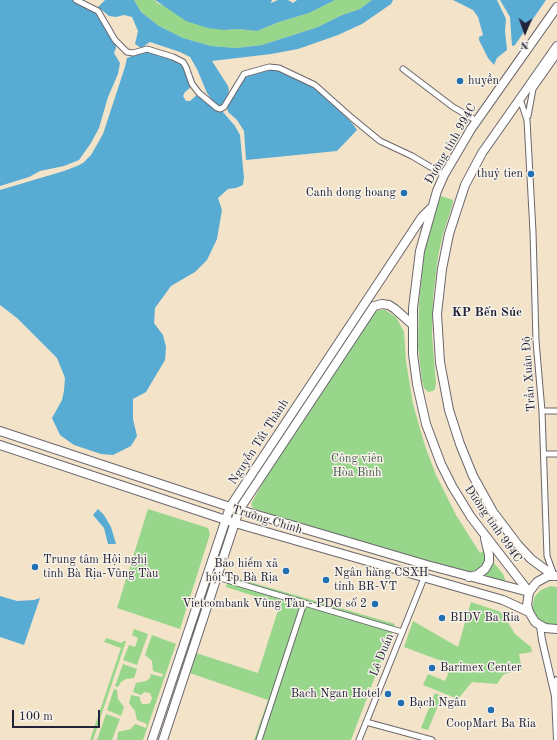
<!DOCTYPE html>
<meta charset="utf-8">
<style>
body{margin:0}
#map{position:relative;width:557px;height:740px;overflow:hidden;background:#f3e3c9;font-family:"Old Standard TT",serif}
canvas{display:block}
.north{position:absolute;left:505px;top:12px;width:40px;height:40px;-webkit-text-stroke:3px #f7f3e8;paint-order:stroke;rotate:182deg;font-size:11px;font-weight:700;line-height:16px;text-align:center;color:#22223b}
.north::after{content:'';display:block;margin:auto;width:14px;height:18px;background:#22223b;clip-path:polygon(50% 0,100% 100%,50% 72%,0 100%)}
.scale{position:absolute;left:12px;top:710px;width:88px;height:18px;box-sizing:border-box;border:2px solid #22223b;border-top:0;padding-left:5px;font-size:12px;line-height:14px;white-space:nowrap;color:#22223b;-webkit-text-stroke:3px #f7f3e8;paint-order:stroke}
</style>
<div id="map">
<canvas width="557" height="740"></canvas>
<div class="north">N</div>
<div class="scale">100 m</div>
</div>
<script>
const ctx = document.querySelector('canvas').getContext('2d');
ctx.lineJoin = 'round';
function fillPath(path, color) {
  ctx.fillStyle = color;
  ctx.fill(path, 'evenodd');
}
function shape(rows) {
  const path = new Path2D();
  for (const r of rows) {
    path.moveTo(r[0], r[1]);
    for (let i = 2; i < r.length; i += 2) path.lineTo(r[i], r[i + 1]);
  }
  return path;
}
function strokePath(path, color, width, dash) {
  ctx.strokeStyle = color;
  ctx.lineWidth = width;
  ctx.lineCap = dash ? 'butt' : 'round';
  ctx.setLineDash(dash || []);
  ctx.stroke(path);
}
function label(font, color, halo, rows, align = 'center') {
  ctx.font = font + ' "Old Standard TT",serif';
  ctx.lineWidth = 3;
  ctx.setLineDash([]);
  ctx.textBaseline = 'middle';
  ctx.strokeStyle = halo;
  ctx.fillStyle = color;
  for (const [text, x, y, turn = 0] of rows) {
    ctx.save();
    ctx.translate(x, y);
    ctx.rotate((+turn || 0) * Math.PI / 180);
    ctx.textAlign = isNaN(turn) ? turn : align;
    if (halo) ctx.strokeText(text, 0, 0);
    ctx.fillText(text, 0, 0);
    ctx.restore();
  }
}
const green = shape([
 [134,0,155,0,157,3,224,30,238,29,257,31,279,22,309,13,335,0,372,0,360,9,342,15,318,27,262,45,236,48,211,46,183,38,159,26,141,12],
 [441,196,453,200,453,203,443,234,438,256,433,298,432,335,436,384,435,389,433,391,428,392,424,388,422,381,418,346,419,304,424,249,436,208],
 [379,310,385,310,396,317,404,332,406,361,413,404,425,446,436,475,456,515,480,553,483,551,486,561,486,565,474,574,260,512,253,508,251,504,271,468,339,367,364,327,374,313],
 [148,509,208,528,210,534,180,629,117,608],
 [494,563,503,574,505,579,505,582,483,578,490,570],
 [229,576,395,624,351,740,254,740,268,700,190,673,196,653,258,673,280,604,226,587],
 [551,586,557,587,557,628,539,623,532,611,533,603,535,596,541,590],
 [471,602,501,612,504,616,515,634,531,647,532,652,519,654,522,670,508,673,503,675,497,684,472,682,458,699,423,685,428,674,445,681,452,665,404,647,413,621,458,647],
 [134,629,148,634,137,665,123,660,129,645,135,647,138,638,132,635],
 [152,635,176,644,143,740,117,740,118,732,131,729,135,724,146,728,147,724,137,720,135,711,129,703,131,695,140,697,140,700,142,704,148,704,150,703,152,698,150,693,144,692,141,695,133,692,136,683,146,681,150,678,151,674,162,677,163,674,153,671,152,661,145,655],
 [106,638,122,643,123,641,126,641,93,740,90,740,91,737,121,648,104,642],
 [123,664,137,669,134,678,126,679,121,682,118,687,115,686],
 [114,689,117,690,118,699,124,707,121,716,107,710],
 [435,693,442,696,428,730,421,728],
 [106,714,120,719,112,740,97,740]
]);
const water = shape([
 [0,0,73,0,96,11,115,41,116,48,114,53,120,63,118,74,108,97,99,128,91,143,79,160,64,166,40,171,29,177,0,186],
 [105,0,134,0,141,12,159,26,183,38,211,46,236,48,262,45,318,27,342,15,360,9,372,0,393,0,391,4,362,24,338,35,298,49,271,54,212,61,228,86,229,90,227,98,223,105,218,105,212,100,207,93,197,69,190,57,180,52,150,42,141,48,135,44,138,31,132,17,124,15,116,17,109,16,98,7],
 [155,0,272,0,271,3,278,0,288,0,293,3,297,0,335,0,309,13,279,22,257,31,238,29,224,30,208,28,186,21],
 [453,0,497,0,506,19,505,31,507,50,497,58,494,65,488,58,479,40,479,37,483,35,478,17,473,10],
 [500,0,546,0,515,45,512,46,510,17],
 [149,51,181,63,186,69,190,84,190,88,185,92,183,96,186,101,190,101,198,94,215,109,223,112,235,126,240,135,244,178,243,185,236,188,228,189,218,198,222,210,217,239,207,260,195,272,171,286,155,308,154,323,163,335,166,347,165,360,146,392,133,399,133,419,137,436,131,446,113,455,101,454,74,445,60,435,52,418,62,400,64,391,65,378,57,358,17,318,0,305,0,190,64,171,77,166,83,163,91,155,103,134,125,67,127,58,142,52],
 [269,70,277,70,309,85,320,91,352,123,357,130,337,151,246,160,244,131,237,120,228,112,227,107,245,77],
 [98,509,104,515,111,527,116,544,108,544,104,528,93,515],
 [0,596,17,601,34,600,40,598,24,645,0,637]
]);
const minor = shape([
 [76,0,98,11,115,40,127,52,133,53,147,49,173,57,183,62,186,67,192,84,199,93,217,108,220,109,224,107,244,74,269,67,279,68,315,85,352,118,380,141,412,156,444,175],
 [403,69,453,107,477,121],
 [520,99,527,120,533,232,536,341,542,411,547,556,554,575],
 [528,116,533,89,557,55],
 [542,411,557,411],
 [544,454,557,454],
 [217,577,402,632],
 [366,722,432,740],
 [259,740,304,603],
 [359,740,424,578]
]);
const tertiary = shape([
 [540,626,542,640,555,696,557,739],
 [555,693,557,680]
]);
const primary = shape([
 [554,576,531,559,518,545,493,512,473,476,460,444,449,410,440,362,437,314,442,269,449,234,465,185,482,153,557,46],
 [529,592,471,517,452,486,441,464,426,424,417,384,413,354,413,308,420,251,437,191,444,175,471,129,557,7],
 [152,740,230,507,422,217,430,209],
 [163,740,239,510,374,306,382,304,389,305,395,309,413,325]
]);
const trunk = shape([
 [0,431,230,507,427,565,529,592],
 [0,445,235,523,503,600,529,612],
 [557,576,548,576,537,582,529,592,527,605,529,612,535,622,545,628,557,629],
 [469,577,477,575,485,569,489,562,489,555,485,538]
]);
const markers = [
 [460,81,4,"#1f6fb2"],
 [531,174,4,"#1f6fb2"],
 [404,193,4,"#1f6fb2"],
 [35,567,4,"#1f6fb2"],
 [286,571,4,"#1f6fb2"],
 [326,580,4,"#1f6fb2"],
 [375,604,4,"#1f6fb2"],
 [442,618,4,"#1f6fb2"],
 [432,668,4,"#1f6fb2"],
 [388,694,4,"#1f6fb2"],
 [401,703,4,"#1f6fb2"],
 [491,710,4,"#1f6fb2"]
];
const poiNames = [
 ["huyền",468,81],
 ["thuỷ tien",523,174,"right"],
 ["Canh dong hoang",396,193,"right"],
 ["Trung tâm Hội nghị",43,560],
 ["tỉnh Bà Rịa-Vũng Tàu",43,574],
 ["Bảo hiểm xã",278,564,"right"],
 ["hội Tp Bà Rịa",278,578,"right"],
 ["Ngân hàng CSXH",334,573],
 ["tỉnh BR-VT",334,587],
 ["Vietcombank Vũng Tàu - PDG số 2",367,604,"right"],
 ["BIDV Ba Ria",450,618],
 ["Barimex Center",440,668],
 ["Bach Ngan Hotel",380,694,"right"],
 ["Bạch Ngân",409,703],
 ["CoopMart Ba Ria",491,724,"center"]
];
const streetNames = [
 ["Đường tỉnh 994C",451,144,-60],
 ["Trần Xuân Độ",529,374,-94],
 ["Nguyễn Tất Thành",259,442,-57],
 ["Trường Chinh",267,520,17],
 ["Đường tỉnh 994C",493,524,55],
 ["Lê Duẩn",382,655,-68]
];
const parkNames = [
 ["Công viên",357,459],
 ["Hòa Bình",357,473]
];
const neighbourhoodNames = [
 ["KP Bến Súc",487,313]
];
fillPath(green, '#97d68b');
fillPath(water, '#58acd4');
strokePath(minor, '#6b666d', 7);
strokePath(tertiary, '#6b666d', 8);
strokePath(primary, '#6b666d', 10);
strokePath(trunk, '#6b666d', 10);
strokePath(minor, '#fff', 5);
strokePath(tertiary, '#fff', 6);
strokePath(primary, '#fff', 8);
strokePath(trunk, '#fff', 8);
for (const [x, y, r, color] of markers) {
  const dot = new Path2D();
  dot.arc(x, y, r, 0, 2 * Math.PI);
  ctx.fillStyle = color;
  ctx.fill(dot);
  strokePath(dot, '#f7f3e8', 1.5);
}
label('12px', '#22223b', '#f7f3e8', poiNames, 'left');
label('12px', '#22223b', '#f7f3e8', streetNames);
label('12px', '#455853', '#f7f3e8', parkNames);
label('bold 13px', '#22223b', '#f7f3e8', neighbourhoodNames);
</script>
